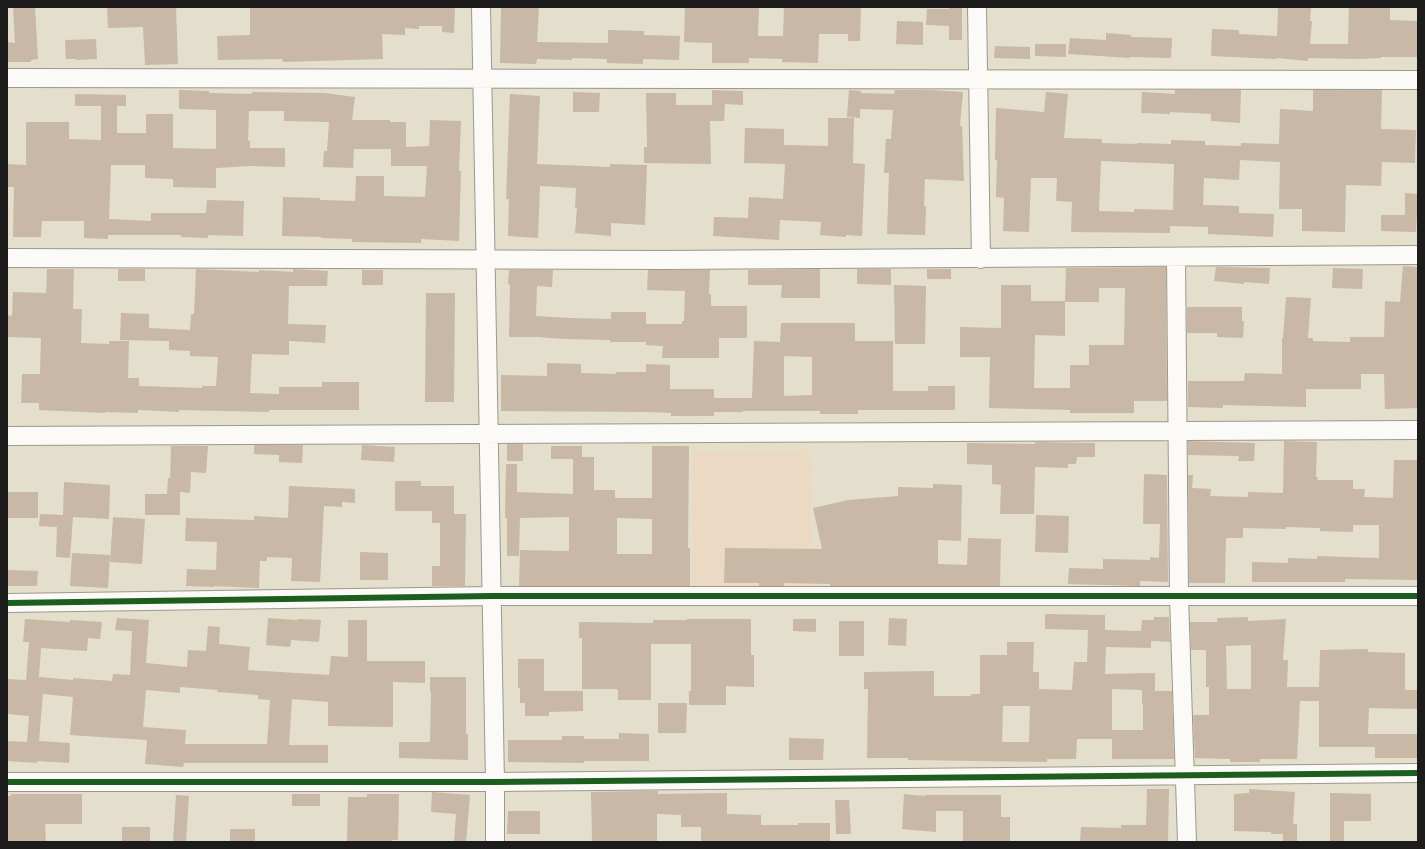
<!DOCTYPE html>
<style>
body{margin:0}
#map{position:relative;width:1425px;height:849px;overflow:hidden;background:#e4decc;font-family:Dekko,sans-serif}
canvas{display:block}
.frame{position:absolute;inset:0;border:8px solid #1c1c1c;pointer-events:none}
</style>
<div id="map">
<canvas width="1425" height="849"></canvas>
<div class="frame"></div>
</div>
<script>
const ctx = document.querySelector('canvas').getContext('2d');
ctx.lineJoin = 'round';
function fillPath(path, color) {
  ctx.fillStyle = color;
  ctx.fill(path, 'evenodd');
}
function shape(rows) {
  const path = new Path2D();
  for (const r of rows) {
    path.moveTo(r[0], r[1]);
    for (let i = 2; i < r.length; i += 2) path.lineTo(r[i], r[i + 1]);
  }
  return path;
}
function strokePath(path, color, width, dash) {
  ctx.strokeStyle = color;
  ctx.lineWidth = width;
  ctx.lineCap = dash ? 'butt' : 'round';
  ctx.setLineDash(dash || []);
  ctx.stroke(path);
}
const built = shape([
 [810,450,811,590,693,591,692,451]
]);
const building = shape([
 [13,7,35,7,38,59,31,60,31,62,7,62,7,42,15,43],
 [107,7,176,7,178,64,145,65,143,27,108,28],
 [250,7,455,7,454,33,442,32,442,26,419,26,419,29,405,28,405,35,382,34,383,59,283,62,282,59,218,60,217,36,250,35],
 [501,7,539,7,537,42,608,43,608,30,644,31,644,35,680,36,679,60,643,59,643,64,607,63,607,59,572,58,572,60,537,59,536,64,500,63],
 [685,7,759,7,758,36,783,36,784,7,861,7,860,41,848,41,848,34,819,34,818,63,782,62,782,59,749,58,749,63,712,63,712,43,684,42],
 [949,7,962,7,962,40,949,40,949,26,926,25,927,9,949,9],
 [1278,7,1311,7,1310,21,1312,21,1310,44,1348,44,1349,7,1390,7,1390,20,1418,21,1417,57,1381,57,1381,58,1361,59,1308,58,1308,61,1276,58,1276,59,1211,56,1212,29,1239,30,1239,34,1277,36],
 [897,21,923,22,923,45,896,44],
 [1106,33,1131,35,1131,37,1172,38,1171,58,1130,57,1130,58,1068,54,1070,38,1106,40],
 [96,39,97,59,77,60,76,59,66,59,65,40],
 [1035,44,1066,44,1066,57,1035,56],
 [995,46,1030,47,1030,59,994,58],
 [179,90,209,91,209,93,252,94,252,92,324,93,355,97,352,120,390,120,390,122,406,122,406,147,429,146,430,120,461,121,459,171,461,171,459,241,421,239,421,243,352,242,352,239,321,238,321,237,282,236,283,197,320,198,320,200,355,201,356,176,384,176,384,196,425,197,427,166,391,166,391,149,354,149,353,168,323,167,324,151,327,151,329,122,284,121,284,111,249,111,248,141,250,140,250,148,285,148,285,167,251,166,216,168,216,188,173,187,173,179,145,178,145,165,111,165,109,219,151,221,151,213,206,213,207,200,244,201,243,236,208,235,208,238,181,237,181,235,108,235,108,239,84,238,84,221,42,221,41,237,13,237,14,187,7,187,7,164,26,165,26,122,69,122,69,139,101,140,101,106,75,106,75,94,126,95,126,106,117,106,117,133,146,133,146,114,173,114,173,148,216,149,216,110,179,109],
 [712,90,743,91,743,105,725,104,724,121,710,121,711,164,644,163,644,147,647,147,646,93,676,93,676,105,712,105],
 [849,90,861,91,861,93,894,94,895,90,932,90,963,92,960,126,962,126,964,181,925,179,924,206,926,206,925,235,887,234,889,173,884,173,886,139,891,139,893,110,860,109,860,118,847,117],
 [1175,90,1241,90,1240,123,1211,121,1211,114,1170,112,1170,114,1141,113,1142,92,1175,94],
 [1313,90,1382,90,1381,129,1416,130,1415,163,1382,162,1381,186,1346,185,1345,232,1302,231,1302,209,1279,209,1280,162,1240,160,1239,180,1204,178,1203,205,1239,206,1239,213,1274,214,1273,237,1208,234,1208,227,1170,226,1170,233,1071,232,1072,202,1056,201,1057,178,1031,178,1029,232,1003,231,1004,198,996,197,997,160,995,160,996,108,1044,112,1046,92,1068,94,1064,138,1102,139,1102,143,1137,144,1137,143,1171,144,1171,140,1205,141,1205,145,1241,146,1241,143,1279,144,1280,109,1313,111],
 [1101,161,1174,164,1173,210,1134,209,1134,212,1099,211],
 [573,92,600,93,599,112,573,112],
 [510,94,540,96,537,164,610,167,610,164,647,165,645,225,611,223,611,236,575,233,577,208,575,208,576,188,540,186,538,238,508,236,509,199,506,199],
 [828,118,854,118,853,163,865,164,862,236,846,235,846,237,820,235,821,222,780,220,779,240,713,236,714,217,748,218,749,197,783,199,785,164,744,163,745,128,784,129,784,145,828,146],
 [1405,193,1418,194,1416,232,1381,231,1381,215,1405,215],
 [1403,266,1418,267,1418,408,1385,409,1384,374,1361,374,1361,389,1306,389,1306,407,1223,405,1223,408,1188,407,1188,381,1244,381,1245,373,1282,374,1282,338,1283,338,1286,297,1311,298,1308,338,1313,338,1313,341,1350,342,1350,337,1384,337,1385,301,1400,302],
 [1166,267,1167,401,1134,401,1134,413,1070,413,1070,410,989,408,990,357,960,357,960,327,1001,328,1001,285,1031,285,1031,301,1065,301,1065,336,1035,335,1034,388,1070,388,1070,365,1089,365,1089,345,1124,345,1125,288,1099,288,1099,302,1065,302,1066,268],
 [1216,267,1270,268,1269,284,1244,282,1244,284,1214,281],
 [1333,268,1363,269,1362,289,1332,288],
 [47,269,74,269,73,309,82,309,81,343,109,344,109,341,129,341,128,378,139,378,139,386,202,388,202,386,216,386,218,357,190,356,190,351,169,350,169,341,120,340,121,313,149,314,149,328,190,330,191,314,194,314,196,269,259,272,259,270,293,272,293,269,328,271,327,286,289,286,288,324,326,325,325,343,289,341,289,355,252,354,250,393,279,394,279,387,322,387,322,382,359,382,359,410,269,410,269,412,179,410,179,412,138,410,138,413,105,412,105,413,39,410,39,403,21,403,22,374,40,374,41,338,7,337,7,315,12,316,13,292,46,293],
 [118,269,145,269,145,281,118,281],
 [820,269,820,298,781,298,782,285,748,285,748,270],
 [857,269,891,269,891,285,857,284],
 [927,269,951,269,951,279,927,279],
 [362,270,383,270,383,285,362,285],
 [509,270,553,270,552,287,537,286,536,316,570,318,611,319,611,312,646,312,646,324,682,324,682,321,684,321,685,291,647,290,648,270,710,270,709,294,711,294,711,306,747,306,747,338,719,338,719,358,662,358,663,346,646,345,646,342,610,342,610,340,566,339,536,337,509,337,510,285,508,284],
 [894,285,926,286,925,344,895,344],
 [426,293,455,293,454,402,425,402],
 [1187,307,1242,307,1242,321,1244,321,1243,338,1217,337,1217,333,1187,333],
 [781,323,855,323,855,341,893,341,893,391,928,391,928,386,955,386,955,410,858,410,858,414,820,414,820,411,743,411,743,412,714,412,714,416,671,416,671,413,649,412,501,411,501,375,547,376,547,363,581,364,581,373,616,374,616,372,646,372,646,364,670,365,670,389,714,389,714,398,752,398,754,341,780,342],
 [784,356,812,357,812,395,784,396],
 [1188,441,1255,443,1254,461,1238,461,1239,456,1188,455],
 [1284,441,1317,442,1316,477,1318,477,1317,480,1353,480,1353,489,1365,489,1364,497,1393,498,1394,460,1418,460,1418,580,1345,579,1345,582,1252,582,1252,562,1288,563,1288,558,1317,559,1317,556,1379,558,1379,525,1353,525,1353,532,1320,531,1320,528,1286,527,1286,529,1243,528,1243,538,1226,538,1225,583,1189,583,1188,475,1193,475,1192,488,1211,489,1210,496,1248,497,1248,492,1283,493],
 [1035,442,1095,443,1095,457,1077,457,1076,464,1068,464,1068,468,1035,467,1034,514,1000,514,1001,485,992,484,992,465,967,464,967,443,1035,444],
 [507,444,523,444,523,461,507,461],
 [254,445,303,445,302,463,279,462,279,455,254,454],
 [362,445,395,447,394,462,361,460],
 [171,446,208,446,206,473,191,472,190,493,180,492,180,515,145,515,145,494,167,494,168,478,170,478],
 [551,446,582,446,582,457,594,457,594,490,615,490,615,498,652,498,652,446,689,446,688,548,690,548,690,586,519,586,520,550,569,551,569,517,520,518,519,556,507,556,507,518,505,518,506,464,517,464,517,492,573,494,573,459,551,459],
 [617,518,652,519,652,554,617,554],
 [1144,474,1167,475,1168,582,1140,581,1140,586,1068,584,1069,568,1103,569,1103,559,1150,560,1150,557,1159,558,1160,524,1143,524],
 [395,481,421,481,421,486,454,486,454,514,466,514,465,586,432,586,432,566,440,566,440,523,432,523,432,511,395,511],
 [64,482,110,485,109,519,73,517,70,558,56,557,57,527,39,526,40,514,63,515],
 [933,484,962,485,961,541,938,540,938,564,967,565,968,538,1001,539,1000,586,830,586,830,584,784,583,784,586,759,586,759,583,724,583,725,548,822,549,813,508,848,500,898,496,898,487,933,488],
 [289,486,355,489,355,503,342,502,342,507,324,506,320,582,291,581,292,558,267,557,267,561,260,561,259,588,214,586,214,587,186,586,187,569,216,570,217,542,185,541,186,518,254,520,254,516,288,518],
 [7,492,38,492,38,518,7,518],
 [1036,515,1069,516,1068,553,1035,552],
 [113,517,145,519,142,564,110,562],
 [360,552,388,553,388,580,360,580],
 [72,553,110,555,108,588,70,586],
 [7,570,38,571,37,586,7,586],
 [1045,614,1105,615,1105,630,1141,631,1142,620,1154,620,1154,617,1169,617,1170,642,1151,641,1151,648,1106,647,1105,674,1155,673,1155,691,1172,691,1174,759,1112,759,1112,730,1143,730,1143,704,1142,704,1142,690,1112,689,1112,739,1077,739,1076,759,1047,759,1047,762,908,760,908,758,867,758,868,689,864,689,864,672,934,671,934,696,971,696,971,694,980,694,980,655,1007,655,1007,642,1034,642,1033,672,1039,672,1039,689,1072,690,1074,662,1087,662,1088,630,1045,629],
 [1003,706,1030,706,1029,742,1002,742],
 [1248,617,1248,621,1286,619,1283,660,1288,660,1287,687,1319,687,1320,650,1368,649,1368,652,1405,653,1405,690,1418,690,1418,709,1369,708,1368,734,1418,734,1418,758,1375,758,1375,747,1319,747,1319,701,1300,701,1297,759,1260,759,1260,762,1230,762,1230,759,1195,758,1193,715,1209,715,1209,687,1206,687,1206,650,1191,650,1190,622,1217,622,1217,618],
 [1251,645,1251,689,1227,689,1226,646],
 [117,618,149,620,146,663,187,667,188,650,206,651,208,626,220,627,219,644,250,647,248,670,329,675,331,656,348,657,348,620,367,620,367,661,425,661,425,683,393,682,393,727,328,726,328,702,292,699,289,745,328,745,328,763,184,763,183,767,145,764,147,740,70,735,73,697,43,694,39,741,70,743,69,763,37,761,37,763,7,761,7,741,27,742,29,716,7,714,7,679,26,680,29,642,23,642,25,619,70,622,70,620,102,622,100,639,88,638,87,651,41,648,39,677,73,680,73,678,112,681,113,674,130,675,132,631,115,630],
 [180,687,218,690,217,692,258,695,258,699,270,700,267,744,185,744,186,730,143,727,146,690,180,693],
 [268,618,297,620,298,619,321,620,319,642,291,640,290,647,266,645],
 [889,618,907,619,906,646,888,645],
 [687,619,751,619,751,655,754,655,754,687,726,686,726,705,689,705,689,691,691,691,691,644,651,644,651,700,618,700,618,690,616,689,582,689,582,638,579,638,579,622,653,623,653,620,687,620],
 [793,619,816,619,816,632,793,631],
 [839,621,864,621,864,656,839,656],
 [518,659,544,659,544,691,583,691,583,711,549,712,549,716,525,716,525,703,520,703,520,688,518,688],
 [430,677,466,677,466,734,468,734,468,760,399,758,399,742,430,742,431,692,430,692],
 [658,703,687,703,686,733,658,733],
 [619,733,649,734,649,761,584,761,584,763,508,762,508,740,562,740,562,736,584,736,584,739,619,739],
 [789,738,824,739,823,760,789,760],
 [1147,789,1169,789,1168,842,1080,842,1081,827,1121,828,1121,825,1146,825],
 [1249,789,1295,792,1293,824,1297,824,1297,842,1283,842,1283,834,1271,834,1271,832,1234,831,1234,794,1249,793],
 [641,791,658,791,658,794,727,793,727,814,761,815,761,825,798,825,798,823,830,823,830,842,701,842,701,827,681,827,681,815,657,814,657,842,592,842,591,792],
 [432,792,470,795,466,842,454,842,456,814,431,812],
 [1330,793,1371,794,1371,821,1344,821,1344,842,1330,842],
 [11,794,82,794,82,824,45,824,46,842,7,842,7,796,11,796],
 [292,794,320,794,320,806,292,806],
 [367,794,399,794,398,840,392,840,392,842,347,842,348,797,367,797],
 [904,794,925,796,925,795,1001,795,1001,817,1010,817,1010,842,963,842,963,811,936,811,936,832,902,829],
 [176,795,189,796,186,842,173,842],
 [835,800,849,800,851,834,836,834],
 [508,811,540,811,540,834,507,834],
 [122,827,150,827,150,842,122,842],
 [230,829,255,829,255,842,230,842]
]);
const minor = shape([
 [481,7,495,782,495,842],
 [977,7,981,259],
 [7,78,1418,80],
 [1176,257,1179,596,1187,842],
 [7,258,664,260,1418,255],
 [7,436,1418,430],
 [7,603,492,596,1418,596],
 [7,782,495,782,1418,773]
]);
const cycleway = shape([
 [7,603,492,596,1418,596],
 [7,782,495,782,1418,773]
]);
fillPath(built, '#ecd9c4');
fillPath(building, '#c8b8a5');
strokePath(minor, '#9c988e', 20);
strokePath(minor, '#fbfaf7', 18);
strokePath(cycleway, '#1b5e20', 6);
</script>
